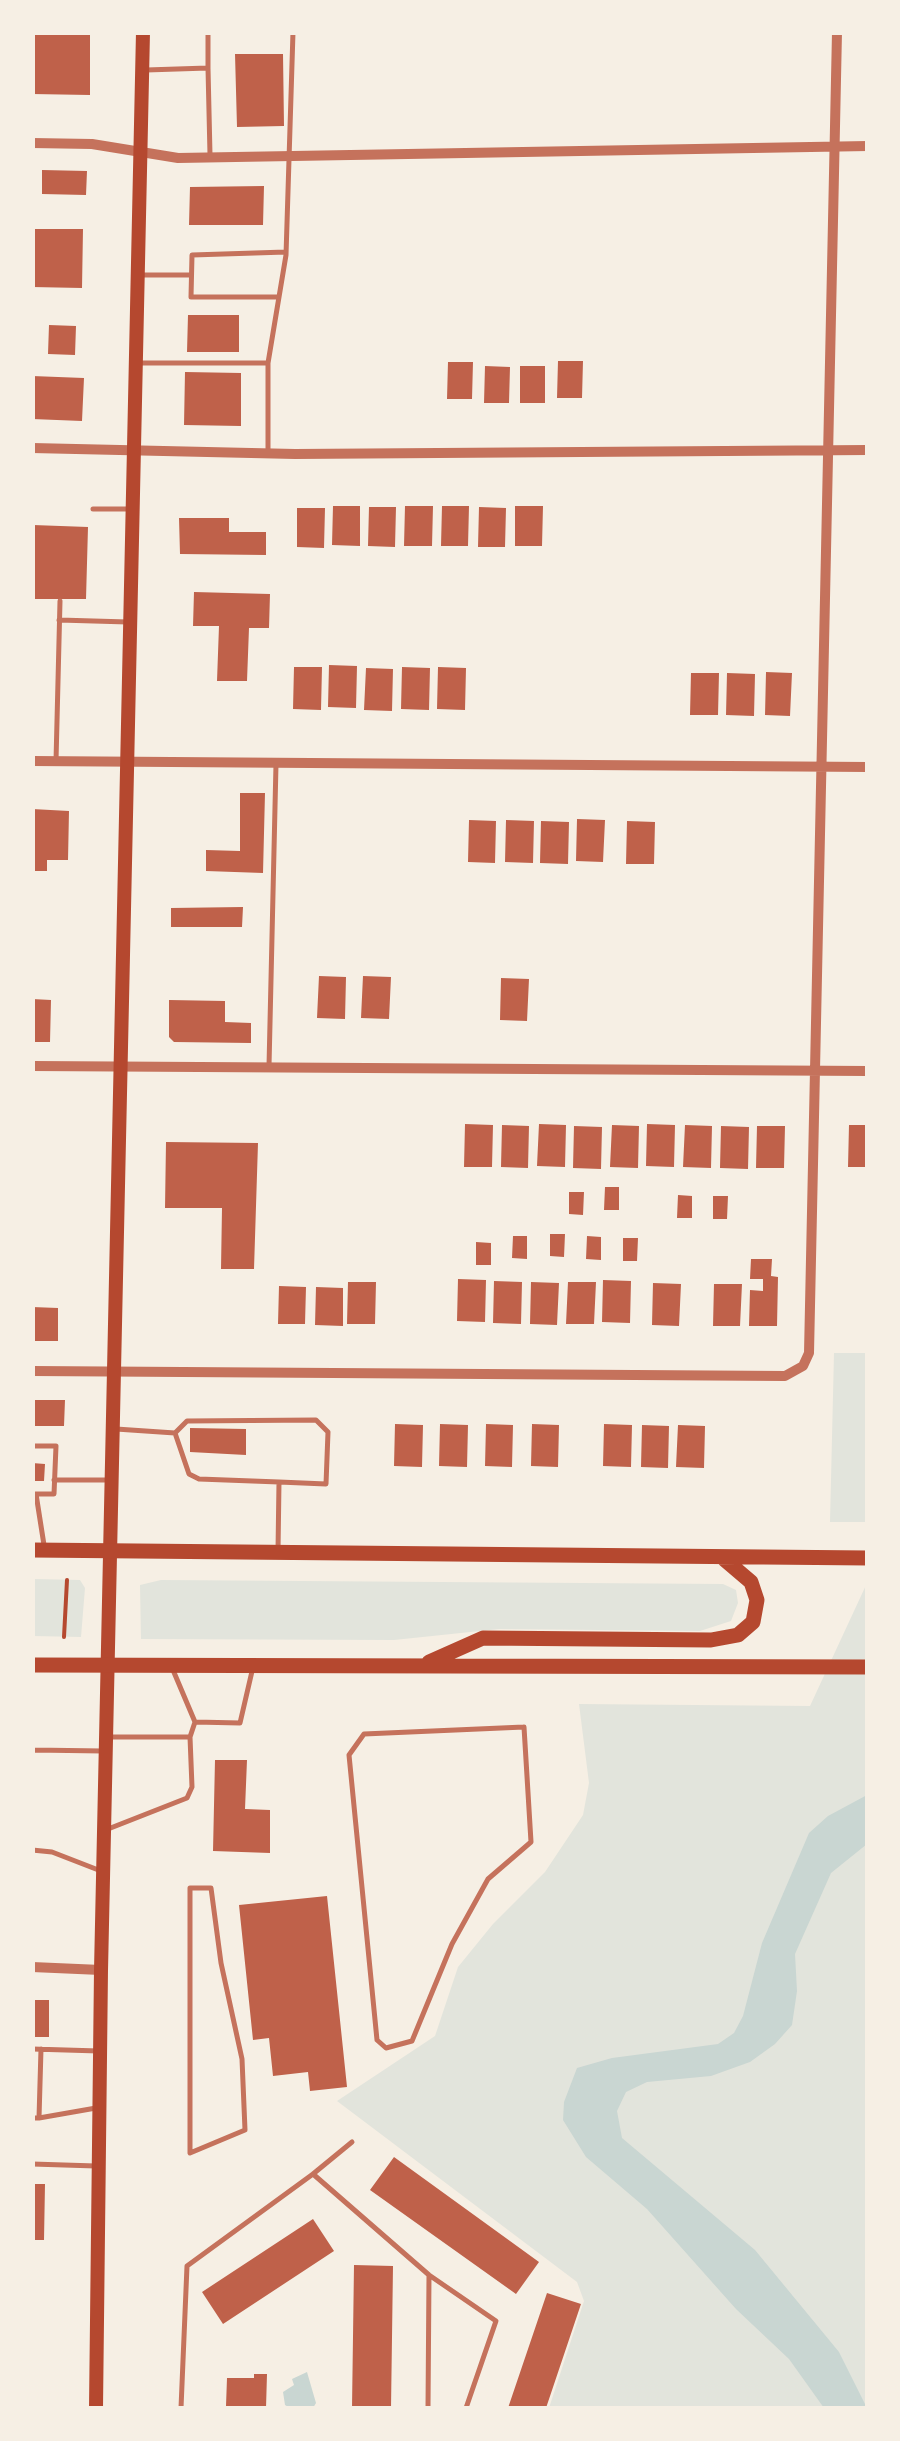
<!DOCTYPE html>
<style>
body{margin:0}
#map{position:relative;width:900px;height:2441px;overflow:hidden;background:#f6efe4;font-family:"DejaVu Sans",sans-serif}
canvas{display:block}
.frame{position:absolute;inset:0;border:35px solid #f6efe4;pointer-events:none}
</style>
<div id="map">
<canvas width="900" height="2441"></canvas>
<div class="frame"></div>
</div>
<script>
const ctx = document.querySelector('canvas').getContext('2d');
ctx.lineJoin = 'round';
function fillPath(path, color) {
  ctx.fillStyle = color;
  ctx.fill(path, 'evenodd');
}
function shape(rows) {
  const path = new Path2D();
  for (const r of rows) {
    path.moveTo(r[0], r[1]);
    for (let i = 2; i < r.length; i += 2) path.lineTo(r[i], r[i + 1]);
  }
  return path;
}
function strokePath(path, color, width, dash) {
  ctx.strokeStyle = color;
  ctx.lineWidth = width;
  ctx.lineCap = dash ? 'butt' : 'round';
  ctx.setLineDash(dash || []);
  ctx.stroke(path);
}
const green = shape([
 [834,1353,867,1353,867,1522,830,1522],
 [33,1579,80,1580,85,1588,81,1637,33,1636],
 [161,1580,723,1584,736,1590,738,1603,731,1621,700,1631,499,1629,394,1640,141,1639,140,1585],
 [867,1583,867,2408,549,2408,584,2301,577,2282,337,2101,435,2036,458,1967,493,1924,545,1872,583,1815,589,1783,579,1704,810,1706]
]);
const water = shape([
 [867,1795,867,1844,831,1873,795,1954,797,1991,792,2025,775,2044,750,2062,711,2076,647,2082,626,2092,617,2111,622,2138,755,2250,839,2352,867,2408,824,2408,789,2359,736,2309,647,2209,586,2157,563,2120,564,2102,577,2068,612,2058,718,2044,734,2033,743,2016,762,1943,809,1833,828,1816],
 [307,2372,316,2403,313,2408,290,2408,285,2405,283,2392,294,2385,292,2379]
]);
const building = shape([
 [32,32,90,32,90,95,32,94],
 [235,54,283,54,284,126,237,127],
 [42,170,87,171,86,195,42,194],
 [264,186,263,225,189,225,190,187],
 [32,229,83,229,82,288,32,287],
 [188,315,239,315,239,352,187,352],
 [49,325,76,326,75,355,48,354],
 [558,361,583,361,582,398,557,398],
 [448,362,473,362,472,399,447,399],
 [485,366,510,367,509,403,484,403],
 [520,366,545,366,545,403,520,403],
 [185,372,241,373,241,426,184,425],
 [32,376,84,378,82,421,32,419],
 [333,506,360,506,360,546,332,545],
 [405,506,433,506,432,546,404,546],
 [442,506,469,506,468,546,441,546],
 [515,506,543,506,542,546,515,546],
 [369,507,396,507,395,547,368,546],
 [479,507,506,508,505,547,478,547],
 [297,508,325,508,324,548,297,547],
 [179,518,229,518,229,532,266,532,266,555,180,554],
 [33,525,88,527,86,599,32,599],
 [194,592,270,594,269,628,249,628,247,681,217,681,219,626,193,626],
 [329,665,357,666,356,708,328,707],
 [294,667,322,667,321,710,293,709],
 [402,667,430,668,429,710,401,709],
 [438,667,466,668,465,710,437,709],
 [366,668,393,669,392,711,364,710],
 [766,672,792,673,790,716,765,715],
 [691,673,719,673,718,715,690,715],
 [727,673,755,674,754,716,726,715],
 [240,793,265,793,263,873,206,871,206,850,240,851],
 [32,809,69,811,68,860,47,860,47,871,32,871],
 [577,819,605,820,603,862,576,861],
 [469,820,496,821,495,863,468,862],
 [506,820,534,821,533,863,505,862],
 [541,821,569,822,568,864,540,863],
 [627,821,655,822,654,864,626,864],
 [243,907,242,927,171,927,171,908],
 [319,976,346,977,345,1019,317,1018],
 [363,976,391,977,389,1019,361,1018],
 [501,978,529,979,527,1021,500,1020],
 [32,999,51,1000,50,1042,32,1042],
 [169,1000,225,1001,225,1022,251,1023,251,1043,174,1042,169,1037],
 [465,1124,493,1125,492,1167,464,1167],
 [539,1124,566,1125,565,1167,537,1166],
 [647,1124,675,1125,674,1167,646,1166],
 [502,1125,529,1126,528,1168,501,1167],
 [612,1125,639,1126,638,1168,610,1167],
 [685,1125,712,1126,711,1168,683,1167],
 [849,1125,868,1125,868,1167,848,1167],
 [574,1126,602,1127,601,1169,573,1168],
 [721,1126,749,1127,748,1169,720,1168],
 [757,1126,785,1126,784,1168,756,1168],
 [166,1142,258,1143,254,1269,221,1269,222,1208,165,1208],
 [605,1187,619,1187,619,1210,604,1210],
 [569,1192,584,1192,583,1215,569,1214],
 [678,1195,692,1196,692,1218,677,1218],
 [713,1196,728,1196,727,1219,713,1219],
 [550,1234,565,1234,564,1257,550,1256],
 [513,1236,527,1236,527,1259,512,1258],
 [587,1236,601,1237,601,1260,586,1259],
 [623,1238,638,1238,637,1261,623,1261],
 [476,1242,491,1243,491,1265,476,1265],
 [751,1259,772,1259,771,1276,778,1277,777,1326,749,1326,750,1290,763,1291,763,1279,750,1279],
 [458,1279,486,1280,485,1322,457,1321],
 [603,1280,631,1281,630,1323,602,1322],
 [494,1281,522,1282,521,1324,493,1323],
 [348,1282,376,1282,375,1324,347,1324],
 [531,1282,559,1283,557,1325,530,1324],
 [568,1282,596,1282,594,1324,566,1324],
 [653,1283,681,1284,679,1326,652,1325],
 [714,1284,742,1284,740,1326,713,1326],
 [279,1286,306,1287,305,1324,278,1324],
 [316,1287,343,1288,343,1326,315,1325],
 [32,1307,58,1308,58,1341,32,1341],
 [32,1400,65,1400,64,1426,32,1426],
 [395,1424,423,1425,422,1467,394,1466],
 [440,1424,468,1425,467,1467,439,1466],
 [486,1424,513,1425,512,1467,485,1466],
 [532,1424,559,1425,558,1467,531,1466],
 [604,1424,632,1425,631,1467,603,1466],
 [642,1425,669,1426,668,1468,641,1467],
 [678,1425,705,1426,704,1468,676,1467],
 [190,1428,246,1429,246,1455,190,1452],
 [32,1463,45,1464,44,1481,32,1481],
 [215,1760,247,1760,245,1809,270,1810,270,1853,213,1851],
 [327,1896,347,2087,310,2091,308,2072,273,2076,269,2038,253,2040,239,1905],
 [32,2000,49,2000,49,2037,32,2037],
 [394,2157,539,2262,516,2294,370,2190],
 [32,2184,45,2184,44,2240,32,2240],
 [313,2219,334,2251,223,2324,202,2292],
 [354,2265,393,2266,391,2408,352,2408],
 [547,2293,581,2304,546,2408,508,2408],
 [254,2374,267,2374,266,2408,226,2406,227,2378,254,2378]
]);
const path = shape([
 [64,1637,67,1580]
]);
const service = shape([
 [208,32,208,68],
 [146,70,208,68,210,155],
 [139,275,191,275],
 [279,297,191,297,192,255,286,252],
 [136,363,268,363,268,451],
 [268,363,286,255,293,32],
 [93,509,130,509],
 [59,620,128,622],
 [56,761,60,601],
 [269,1066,276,764],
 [116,1429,175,1433,189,1474,199,1479,279,1482,278,1551],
 [175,1433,187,1421,316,1420,328,1432,326,1484,279,1482],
 [32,1446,56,1446,54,1494,32,1494],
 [54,1480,111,1480],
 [36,1494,44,1545],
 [173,1670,195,1722,240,1723,253,1667],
 [524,1727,531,1842,488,1879,452,1944,412,2041,386,2048,377,2040,349,1755,364,1734,524,1727],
 [108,1737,190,1737],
 [32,1749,32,1769],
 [33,1750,103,1751],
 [108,1829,187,1798,192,1787,190,1737,195,1722],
 [32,1850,52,1852,101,1871],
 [190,1888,211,1888,221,1963,242,2059,245,2130,190,2153,190,1888],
 [32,2049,99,2051],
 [32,2118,39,2118,41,2049],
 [39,2118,96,2108],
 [32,2164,96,2166],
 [313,2174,352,2142],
 [181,2408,187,2266,313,2174,429,2275,496,2321,466,2408],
 [428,2408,429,2275]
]);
const minor = shape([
 [32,143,92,144,178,158,868,146],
 [32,448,295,454,868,450],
 [32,761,868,767],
 [32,1066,868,1071],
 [32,1371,785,1376,803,1366,809,1353,837,32],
 [32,1967,101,1970]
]);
const secondary = shape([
 [96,2408,101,1970,143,32]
]);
const primary = shape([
 [32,1550,868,1558],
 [429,1662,483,1638,711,1640,738,1635,753,1622,757,1600,751,1582,724,1559],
 [32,1665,868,1667]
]);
fillPath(green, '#e2e4dc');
fillPath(water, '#c9d6d2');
fillPath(building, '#bf614a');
strokePath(path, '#b5482f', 4);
strokePath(service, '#c5725c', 5);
strokePath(minor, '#c5725c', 10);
strokePath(secondary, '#b5482f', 14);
strokePath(primary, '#b5482f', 15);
</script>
